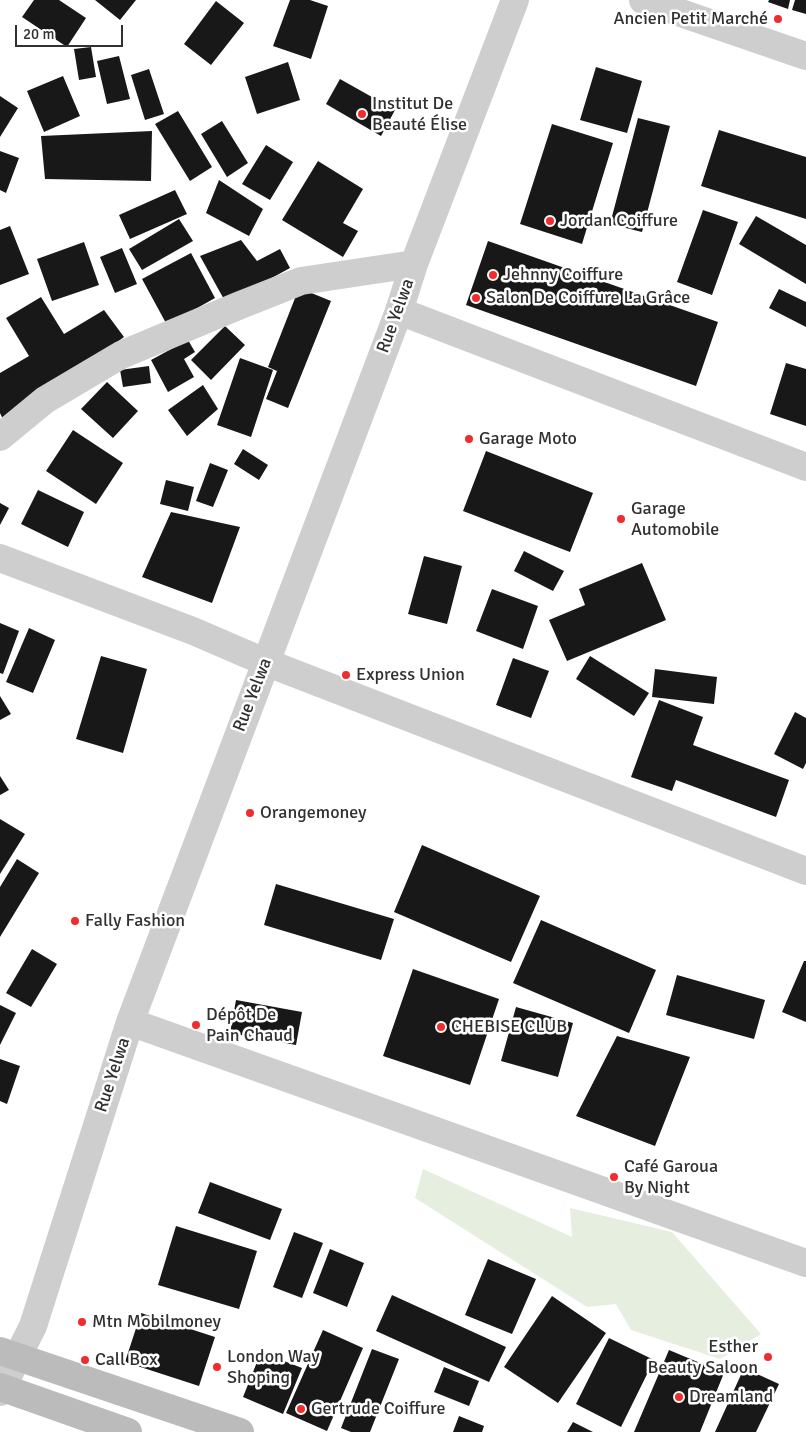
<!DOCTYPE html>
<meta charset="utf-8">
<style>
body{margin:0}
#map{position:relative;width:806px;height:1432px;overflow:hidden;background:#fff;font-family:Signika,sans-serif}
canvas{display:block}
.scale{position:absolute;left:15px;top:25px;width:108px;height:22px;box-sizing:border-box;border:2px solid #313131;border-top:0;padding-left:6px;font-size:15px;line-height:18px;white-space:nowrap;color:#313131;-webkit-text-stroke:4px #fff;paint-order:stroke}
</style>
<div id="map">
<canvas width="806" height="1432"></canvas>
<div class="scale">20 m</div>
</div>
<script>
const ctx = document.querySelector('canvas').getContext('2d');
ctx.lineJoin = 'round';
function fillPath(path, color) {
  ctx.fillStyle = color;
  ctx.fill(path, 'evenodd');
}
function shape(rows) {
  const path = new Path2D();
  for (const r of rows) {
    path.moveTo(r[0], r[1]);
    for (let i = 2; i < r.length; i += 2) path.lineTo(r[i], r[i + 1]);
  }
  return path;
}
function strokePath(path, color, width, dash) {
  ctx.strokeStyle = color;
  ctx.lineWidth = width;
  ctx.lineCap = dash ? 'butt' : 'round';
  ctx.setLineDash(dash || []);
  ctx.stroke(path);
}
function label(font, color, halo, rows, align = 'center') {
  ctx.font = font + ' Signika,sans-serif';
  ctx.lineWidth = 5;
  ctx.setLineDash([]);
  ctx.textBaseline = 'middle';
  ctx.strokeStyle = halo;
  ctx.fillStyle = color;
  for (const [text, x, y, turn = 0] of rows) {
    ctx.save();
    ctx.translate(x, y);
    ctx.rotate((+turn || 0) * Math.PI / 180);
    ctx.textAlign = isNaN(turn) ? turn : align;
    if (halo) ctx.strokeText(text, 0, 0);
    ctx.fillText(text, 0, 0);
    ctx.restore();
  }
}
const green = shape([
 [423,1169,572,1237,570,1208,672,1232,761,1334,720,1359,631,1330,616,1304,587,1307,415,1198]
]);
const building = shape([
 [34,0,59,0,86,18,67,47,22,17],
 [95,0,136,0,120,20],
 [290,0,310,0,328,6,311,59,273,46],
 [769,0,790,0,788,9,768,2],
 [795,0,806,0,806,14,792,10],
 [216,1,244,23,211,65,184,44],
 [91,47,96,77,79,80,74,49],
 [119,56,130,99,107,104,97,61],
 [288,62,300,100,257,114,245,77],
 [596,67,642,81,627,133,580,120],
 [149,69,164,114,145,120,131,75],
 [63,76,80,116,44,132,27,91],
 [340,79,395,110,381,136,326,104],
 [0,96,18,108,0,137],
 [178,111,212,167,190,181,155,124],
 [638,118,670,126,642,232,610,224],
 [222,121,248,163,227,177,201,134],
 [552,124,613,143,582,244,520,224],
 [719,130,806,157,806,219,701,186],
 [152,131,151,181,45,179,41,136],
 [266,145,293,162,270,200,242,184],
 [0,151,19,158,6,193,0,190],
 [318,161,363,189,343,223,358,231,343,257,282,220],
 [219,180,263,209,249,236,206,213],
 [175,190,187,214,130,239,119,215],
 [703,210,738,222,712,295,677,282],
 [756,216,806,245,806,284,739,244],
 [179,219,193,241,142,270,129,249],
 [10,226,29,274,0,285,0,230],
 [241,240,257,261,280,249,290,268,226,303,200,256],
 [488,241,718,322,696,386,466,305],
 [84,242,99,285,52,301,37,259],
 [122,248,137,284,115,293,100,257],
 [191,253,215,298,167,325,142,279],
 [299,288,331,301,288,408,266,399,277,371,268,367],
 [779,289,806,302,806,327,769,308],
 [41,297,64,334,104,310,124,337,5,424,0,413,0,373,29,356,6,318],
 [225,326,245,345,211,380,191,360],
 [188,340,195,352,184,359,194,377,168,392,151,360],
 [240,358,273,370,251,437,217,425],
 [786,363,806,369,806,426,770,414],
 [149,366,151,383,123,387,120,370],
 [107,382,138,411,113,438,81,409],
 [203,385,218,409,187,436,168,410],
 [73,430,123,463,96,504,46,471],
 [243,449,268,465,259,480,234,464],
 [486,451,593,493,570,552,463,511],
 [210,463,228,470,213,507,196,501],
 [166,480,194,487,188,511,160,504],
 [38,490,84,512,68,547,21,524],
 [0,503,9,508,0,525],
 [171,512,240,527,212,603,142,577],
 [524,551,564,571,553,591,514,571],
 [424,556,462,566,447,624,408,614],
 [642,563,666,620,567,661,549,620,585,605,579,589],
 [492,589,538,606,523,649,476,631],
 [0,623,19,631,3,674,0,673],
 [29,628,55,640,33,693,6,682],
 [101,656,147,669,123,753,76,739],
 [590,656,649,693,634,716,576,679],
 [513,658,549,671,531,718,496,705],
 [655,669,717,677,714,704,652,697],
 [0,696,11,714,0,720],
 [659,700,703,717,693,745,789,780,776,817,676,780,672,791,631,777],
 [795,712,806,718,806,763,803,769,774,754],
 [0,776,9,790,0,795],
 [0,819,25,834,0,874],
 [422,845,540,896,511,962,394,912],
 [17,859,39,873,0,937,0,887],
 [276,884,394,919,381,960,264,925],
 [541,920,656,970,629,1033,513,983],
 [32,949,57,964,31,1007,6,993],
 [804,961,806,961,806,1022,782,1012],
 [413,969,499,999,470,1085,383,1056],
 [677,975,765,1000,754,1039,666,1015],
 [236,1000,302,1012,296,1045,230,1033],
 [0,1005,16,1013,0,1045],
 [516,1007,573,1023,558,1077,501,1061],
 [617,1036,690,1057,655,1146,576,1116],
 [0,1059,20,1066,7,1104,0,1101],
 [210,1182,282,1209,270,1240,198,1213],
 [176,1226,257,1251,239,1309,158,1285],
 [294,1232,323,1243,302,1298,273,1287],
 [330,1249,364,1263,347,1307,313,1293],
 [488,1259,536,1279,512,1334,465,1315],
 [392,1295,506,1347,489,1382,376,1331],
 [552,1296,606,1333,558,1403,504,1367],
 [141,1313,215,1337,199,1386,125,1362],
 [323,1330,363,1348,327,1431,286,1413],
 [609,1338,654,1360,621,1427,576,1404],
 [372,1349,399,1359,370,1432,351,1432,341,1428],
 [669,1350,724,1373,700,1432,634,1432],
 [261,1352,302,1368,283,1414,243,1397],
 [444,1367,479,1381,469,1406,434,1392],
 [744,1368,779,1384,756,1432,715,1432],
 [459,1416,484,1426,482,1432,453,1432],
 [573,1422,593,1432,567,1432]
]);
const minor = shape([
 [643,0,806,56],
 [399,311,806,467],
 [0,437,45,400,121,355,238,306,301,281,414,264],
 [0,558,193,631,265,662,806,871],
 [130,1022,806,1263],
 [0,1392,33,1326,130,1022,399,311,414,264,515,0]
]);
const secondary = shape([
 [0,1351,240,1432],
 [0,1387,128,1432]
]);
const markers = [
 [778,19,5,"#f02c2e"],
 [362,114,5,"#f02c2e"],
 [550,221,5,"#f02c2e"],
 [493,275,5,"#f02c2e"],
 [476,298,5,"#f02c2e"],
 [469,439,5,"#f02c2e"],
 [621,519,5,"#f02c2e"],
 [346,675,5,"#f02c2e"],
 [250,813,5,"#f02c2e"],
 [75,921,5,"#f02c2e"],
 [196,1025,5,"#f02c2e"],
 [441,1027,5,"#f02c2e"],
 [614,1177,5,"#f02c2e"],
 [82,1322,5,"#f02c2e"],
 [768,1357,5,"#f02c2e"],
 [85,1360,5,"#f02c2e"],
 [217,1367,5,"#f02c2e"],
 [679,1397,5,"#f02c2e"],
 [301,1409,5,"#f02c2e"]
];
const poiNames = [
 ["Ancien Petit Marché",768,19,"right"],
 ["Institut De",372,104],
 ["Beauté Élise",372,125],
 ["Jordan Coiffure",560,221],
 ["Jehnny Coiffure",503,275],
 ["Salon De Coiffure La Grâce",486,298],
 ["Garage Moto",479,439],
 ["Garage",631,509],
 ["Automobile",631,530],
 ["Express Union",356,675],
 ["Orangemoney",260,813],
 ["Fally Fashion",85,921],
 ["Dépôt De",206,1015],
 ["Pain Chaud",206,1036],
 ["CHEBISE CLUB",451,1027],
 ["Café Garoua",624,1167],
 ["By Night",624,1188],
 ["Mtn Mobilmoney",92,1322],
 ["Esther",758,1347,"right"],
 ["Beauty Saloon",758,1368,"right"],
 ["London Way",227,1357],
 ["Shoping",227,1378],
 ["Call Box",95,1360],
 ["Dreamland",689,1397],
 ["Gertrude Coiffure",311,1409]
];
const streetNames = [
 ["Rue Yelwa",396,316,-70],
 ["Rue Yelwa",253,695,-69],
 ["Rue Yelwa",113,1075,-72]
];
fillPath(green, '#e6efdf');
fillPath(building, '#181818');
strokePath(minor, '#cecece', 28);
strokePath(secondary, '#bbb', 28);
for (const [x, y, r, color] of markers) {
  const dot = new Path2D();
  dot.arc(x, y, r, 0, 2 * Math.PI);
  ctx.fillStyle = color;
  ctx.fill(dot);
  strokePath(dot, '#fff', 2);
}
label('18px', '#313131', '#fff', poiNames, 'left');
label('18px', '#313131', '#fff', streetNames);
</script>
